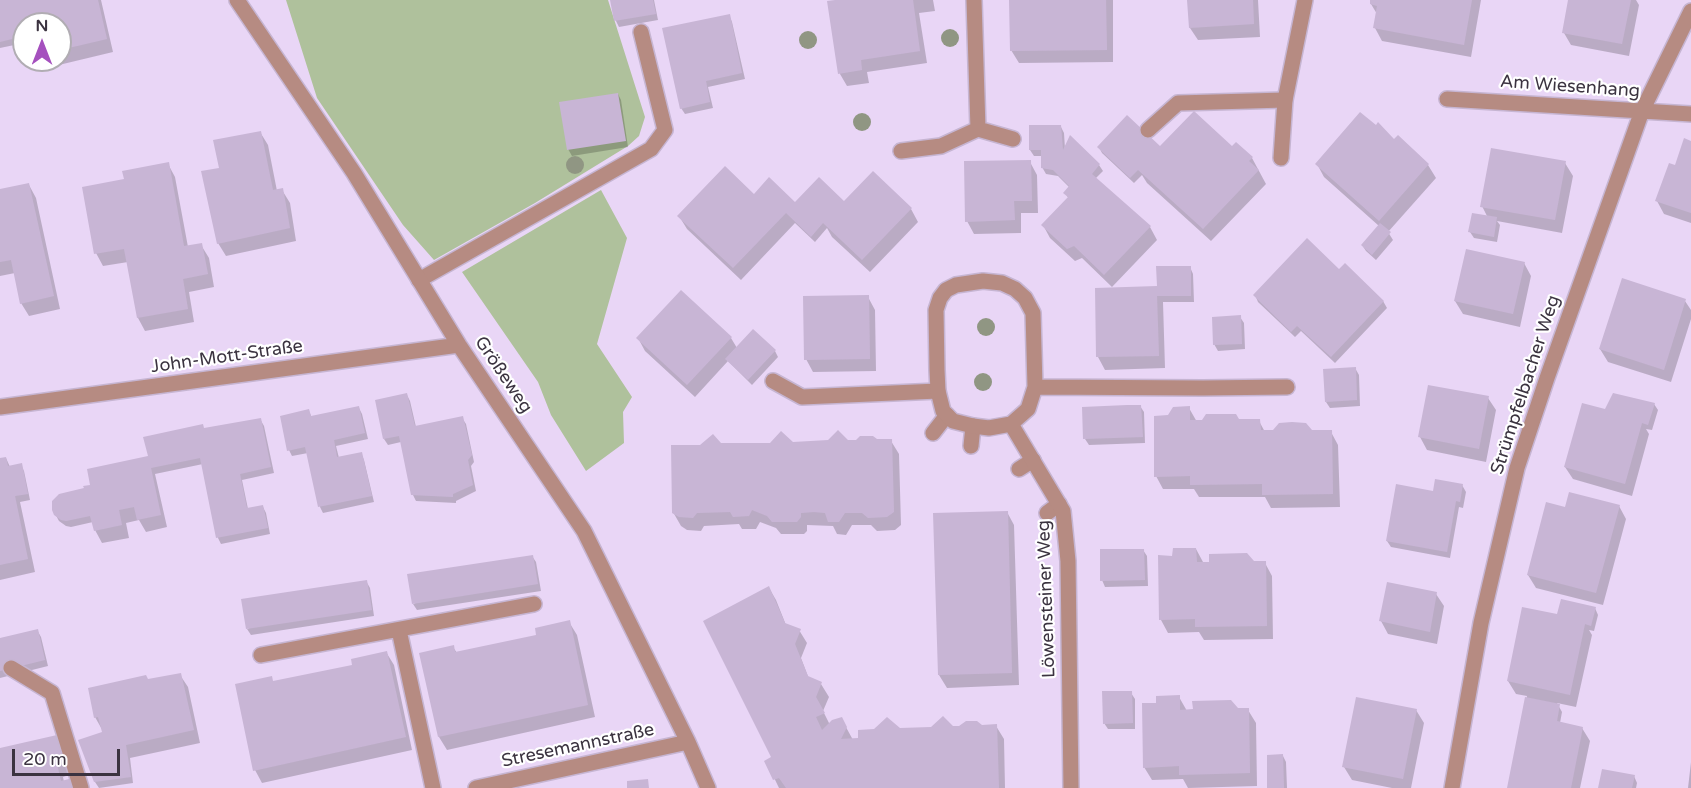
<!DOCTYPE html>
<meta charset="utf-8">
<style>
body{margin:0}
#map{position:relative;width:1691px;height:788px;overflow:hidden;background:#e9d6f6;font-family:"Varela Round",sans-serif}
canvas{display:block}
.north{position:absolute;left:12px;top:12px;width:60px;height:60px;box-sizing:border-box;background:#fff;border:2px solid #b1adb3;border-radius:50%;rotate:0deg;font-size:16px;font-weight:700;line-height:24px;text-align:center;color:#3b3340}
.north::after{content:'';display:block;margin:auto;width:21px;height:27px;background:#a550be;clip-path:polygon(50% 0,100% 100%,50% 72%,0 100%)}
.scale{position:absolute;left:12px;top:749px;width:108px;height:27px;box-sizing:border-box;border:3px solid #3b3340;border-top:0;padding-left:8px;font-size:18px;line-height:21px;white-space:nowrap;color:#3b3340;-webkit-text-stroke:4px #fff;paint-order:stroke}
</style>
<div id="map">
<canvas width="1691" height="788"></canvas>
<div class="north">N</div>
<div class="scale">20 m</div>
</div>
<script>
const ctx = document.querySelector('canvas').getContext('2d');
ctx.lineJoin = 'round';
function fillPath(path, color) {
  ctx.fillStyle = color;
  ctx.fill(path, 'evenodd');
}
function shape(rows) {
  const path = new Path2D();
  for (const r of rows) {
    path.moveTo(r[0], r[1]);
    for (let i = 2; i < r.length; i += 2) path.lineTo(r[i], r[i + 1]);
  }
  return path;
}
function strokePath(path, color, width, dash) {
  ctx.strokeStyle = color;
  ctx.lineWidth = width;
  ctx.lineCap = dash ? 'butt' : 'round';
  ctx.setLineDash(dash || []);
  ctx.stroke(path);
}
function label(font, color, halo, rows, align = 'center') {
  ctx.font = font + ' "Varela Round",sans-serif';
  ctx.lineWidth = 4.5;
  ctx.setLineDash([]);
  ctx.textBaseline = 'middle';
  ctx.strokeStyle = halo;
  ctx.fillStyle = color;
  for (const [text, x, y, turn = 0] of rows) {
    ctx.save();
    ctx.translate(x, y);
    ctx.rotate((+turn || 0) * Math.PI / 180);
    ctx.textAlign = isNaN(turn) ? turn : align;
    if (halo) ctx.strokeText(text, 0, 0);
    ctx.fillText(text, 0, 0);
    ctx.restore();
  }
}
const green = shape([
 [286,0,608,0,645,117,639,136,628,146,535,203,434,260,403,225,317,98],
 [601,190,627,238,597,344,632,397,623,412,624,443,586,471,551,415,538,382,462,272]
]);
const shadow = shape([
 [0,0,101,0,113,52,38,70,32,60,60,60,60,24,24,24,24,43,0,48],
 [612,0,654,0,658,20,619,27,616,21],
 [845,0,933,0,935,11,919,13,927,63,867,72,869,83,847,86,840,74],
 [1011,0,1113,0,1113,62,1019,63,1011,50],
 [1189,0,1258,0,1260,37,1198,40,1190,28],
 [1372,0,1481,0,1471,57,1382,41,1375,28,1377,14,1371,4],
 [1570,0,1636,0,1639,5,1629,56,1571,45,1564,33],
 [729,15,732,22,745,79,708,87,713,108,685,114,681,108],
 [618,94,621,100,628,147,572,156,568,149],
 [1061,127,1064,133,1065,149,1099,165,1103,171,1095,179,1150,227,1157,240,1112,287,1082,258,1075,261,1050,238,1043,225,1069,199,1065,193,1070,188,1058,176,1046,174,1042,167,1042,156,1034,156,1030,150],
 [260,132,268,145,277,191,282,190,290,203,296,241,226,256,218,243,221,170],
 [1398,137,1428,165,1436,178,1388,232,1393,240,1376,260,1366,251,1362,245,1379,226,1324,177,1317,164,1394,141],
 [1691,142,1691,223,1664,214,1657,201],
 [1099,147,1232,148,1252,158,1266,184,1211,241,1147,183,1142,175,1134,183,1102,153],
 [1030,162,1037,175,1038,213,1021,213,1021,233,974,234,967,221],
 [1565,163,1573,176,1562,233,1497,221,1500,225,1497,242,1474,238,1470,232,1488,218,1482,206],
 [168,164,175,177,188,247,201,245,209,258,214,287,189,292,194,322,145,331,138,318,128,262,103,266,96,253,125,180],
 [29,185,36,198,60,309,29,316,21,303,15,273,0,276,0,191],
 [843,202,911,209,918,222,870,272,832,237,827,228,815,242,795,223,741,280,687,229,679,216,794,203],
 [1524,263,1531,276,1520,327,1463,314,1455,301],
 [1190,267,1193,274,1194,302,1163,302,1165,368,1105,370,1098,357,1156,287],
 [1339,271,1383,301,1387,308,1335,363,1301,331,1295,337,1258,302,1255,295],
 [868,297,875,310,876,371,813,372,806,359],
 [1685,301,1691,310,1691,319,1671,382,1608,362,1600,349],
 [1240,317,1244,323,1245,349,1218,351,1214,344],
 [638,338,731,338,737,348,775,351,778,357,752,385,728,361,695,397,645,351],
 [1355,368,1359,375,1360,406,1330,408,1326,402],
 [407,395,410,401,416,427,462,418,466,424,474,462,471,466,476,491,456,501,456,503,416,501,413,495,401,442,388,445,384,439],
 [1488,398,1496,410,1486,462,1427,450,1420,437],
 [1654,404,1658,410,1652,430,1646,429,1649,434,1632,496,1573,479,1565,467,1608,412],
 [1140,406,1144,412,1145,443,1089,445,1085,439],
 [359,408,362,414,368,439,336,446,339,458,361,453,364,460,374,502,323,513,320,507,308,453,292,456,289,450,309,411,312,418],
 [1189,408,1197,422,1259,421,1265,432,1331,432,1338,445,1340,507,1271,508,1265,497,1199,497,1194,489,1163,489,1156,476,1169,417],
 [260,419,264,426,274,473,242,480,248,509,263,507,266,513,270,534,221,544,218,538,203,464,155,474,167,527,146,532,139,520,126,523,129,538,102,543,95,530,93,522,71,527,66,526,59,521,53,510,86,489,205,430],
 [891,441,899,454,901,525,895,530,877,531,871,525,852,525,846,535,837,534,833,526,807,525,807,531,804,534,781,534,776,528,760,522,756,529,742,529,739,524,704,526,701,531,687,530,681,526,673,512,720,444],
 [6,458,10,467,21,465,24,471,30,500,20,502,35,572,0,580,0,459],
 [1462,485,1466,492,1463,508,1459,507,1450,558,1391,547,1387,541,1435,492],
 [1619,506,1626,519,1603,605,1536,588,1528,575,1566,509],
 [1007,512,1014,525,1019,685,947,688,939,675],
 [1196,549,1203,562,1265,563,1272,576,1273,639,1204,640,1199,632,1168,633,1161,620,1174,557],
 [1143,550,1147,556,1148,586,1105,587,1102,580],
 [532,556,536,562,541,591,417,610,413,604],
 [366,581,370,588,374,616,251,635,247,629],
 [769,588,776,600,786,625,799,630,807,643,801,658,809,679,821,684,829,697,823,711,830,725,841,718,853,740,900,729,996,726,1004,739,1005,788,779,788,766,761,773,758],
 [1436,594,1444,606,1437,644,1388,634,1381,621],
 [1595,608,1598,615,1594,631,1589,630,1592,635,1576,707,1557,703,1562,712,1560,723,1582,728,1590,741,1580,788,1508,788,1527,696,1516,694,1508,681,1561,617],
 [569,622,577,635,595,717,447,750,439,737,421,654,453,647,457,653,538,636],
 [37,630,41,637,48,666,0,678,0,640],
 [386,652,394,665,412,750,262,783,255,770,274,683,354,666],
 [180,675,188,687,200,743,130,758,133,783,99,788,95,782,104,733,95,717,148,681],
 [1131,693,1135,699,1135,729,1108,729,1104,723],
 [1179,697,1187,711,1248,710,1256,723,1257,786,1188,788,1183,779,1152,780,1144,767,1157,704],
 [1416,710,1424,723,1411,788,1392,788,1352,780,1344,767],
 [56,737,64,750,69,775,63,777,64,782,0,788,0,749],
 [1283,756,1286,762,1287,788,1269,788],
 [1691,762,1691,788,1688,788],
 [1634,776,1637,783,1636,788,1600,788]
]);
const building = shape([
 [0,0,98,0,107,39,60,50,60,24,24,24,24,36,0,42],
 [610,0,653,0,656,14,614,21],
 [835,0,913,0,920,51,861,60,862,70,838,74,827,1],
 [1009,0,1106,0,1107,50,1010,51],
 [1187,0,1253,0,1254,24,1189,28],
 [1370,0,1472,0,1464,45,1373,28,1377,6,1370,4],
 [1568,0,1631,0,1622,44,1562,33],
 [730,14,742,73,706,81,710,102,680,109,662,28],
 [618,93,626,141,567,150,559,102],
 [1194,111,1232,146,1236,142,1253,157,1249,161,1259,170,1203,229,1138,170,1130,178,1097,147,1127,115,1160,146],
 [1360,112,1376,125,1378,122,1394,139,1398,135,1429,164,1379,221,1315,164],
 [1029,125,1061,125,1063,150,1070,135,1100,164,1092,174,1151,226,1104,275,1074,246,1067,249,1041,225,1068,197,1063,193,1069,186,1053,170,1041,168,1041,150,1029,150],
 [261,131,273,190,283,188,290,228,217,244,201,171,219,168,213,140],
 [1684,138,1691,141,1691,213,1655,201,1669,163,1675,165],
 [1491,148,1566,161,1555,220,1480,207],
 [1031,160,1032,201,1014,201,1015,220,965,222,964,161],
 [169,162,184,246,202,243,208,274,183,279,188,309,137,318,124,249,94,254,82,187,124,179,122,171],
 [725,166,754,194,769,177,795,202,819,177,844,201,873,171,912,208,862,260,823,223,811,237,786,213,733,268,677,216],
 [29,183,54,296,20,304,11,260,0,262,0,189],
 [1472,213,1497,217,1494,237,1468,232],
 [1380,223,1391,232,1372,255,1361,245],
 [1307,238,1339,269,1345,263,1384,301,1331,357,1297,326,1291,332,1253,295],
 [1466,249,1525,262,1513,314,1454,301],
 [1156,266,1191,266,1191,296,1157,296,1159,356,1096,357,1095,288,1157,286],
 [1622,278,1686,299,1664,370,1599,349],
 [681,290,732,337,687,385,636,338],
 [869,295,870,359,804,360,803,296],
 [1241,315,1242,344,1213,345,1212,317],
 [753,329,776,350,748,380,725,359],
 [1356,367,1357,400,1325,402,1323,369],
 [1428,385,1489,396,1479,449,1418,437],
 [407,393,415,426,463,416,472,455,468,460,473,485,453,494,453,497,411,495,399,436,383,439,375,400],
 [1613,393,1655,403,1648,425,1642,423,1625,484,1564,467,1582,403,1605,409],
 [1127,405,1141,405,1143,437,1083,439,1082,407],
 [359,406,365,433,334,440,337,457,362,452,372,496,318,507,305,447,287,451,280,416,309,409,311,416],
 [1190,406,1190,420,1202,420,1206,414,1236,414,1239,419,1260,419,1261,430,1273,430,1279,423,1292,422,1306,423,1312,430,1332,430,1333,494,1262,495,1262,484,1190,485,1190,476,1154,477,1154,416,1168,415,1173,407],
 [261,418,271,467,240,474,247,508,263,505,268,528,216,538,200,458,151,468,161,515,137,520,134,507,119,510,122,525,94,531,90,516,66,521,61,520,54,515,52,510,52,501,59,494,84,488,83,486,90,485,87,469,148,456,143,437,203,424,204,428],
 [838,430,848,440,856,440,860,436,873,436,877,439,892,439,894,512,887,517,868,518,862,513,845,513,839,522,828,522,825,513,814,512,801,513,801,517,797,522,772,522,767,516,752,510,749,516,733,517,730,512,697,513,693,518,679,517,672,513,671,445,700,445,713,434,721,443,770,443,781,431,793,442,828,440],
 [6,457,8,466,22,463,28,494,15,496,28,559,0,565,0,458],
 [1435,479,1463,484,1460,502,1456,501,1447,552,1386,541,1396,484,1433,491],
 [1569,492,1620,505,1596,593,1527,575,1546,502,1565,507],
 [1008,511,1012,673,938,675,933,513],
 [1173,548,1196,548,1197,562,1209,562,1209,554,1247,553,1254,561,1266,561,1267,626,1195,627,1195,619,1159,620,1158,555,1172,556],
 [1100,549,1144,549,1145,580,1100,581],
 [533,555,538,584,412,604,407,574],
 [367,580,372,610,246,629,241,599],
 [1387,582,1437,592,1430,632,1379,621],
 [769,586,785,623,801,629,795,644,808,676,822,682,816,697,825,713,816,717,822,730,832,720,842,717,847,727,841,739,858,738,858,730,874,729,887,717,900,728,931,727,943,716,953,726,959,726,966,721,977,721,982,725,997,724,999,788,786,788,779,778,773,780,764,761,771,757,703,621],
 [1561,599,1596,607,1591,626,1585,624,1570,695,1507,681,1522,607,1557,614],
 [570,620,588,705,438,737,419,653,454,645,455,652,536,635,535,628],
 [38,629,45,660,0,671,0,638],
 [387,651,406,737,253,771,235,684,272,676,273,681,352,665,351,659],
 [181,673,194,730,126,745,131,777,94,782,78,740,102,732,98,717,94,718,88,688,146,675,148,679],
 [1102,691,1132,691,1133,723,1103,724],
 [1180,695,1180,710,1193,709,1192,701,1231,700,1238,708,1249,708,1250,773,1179,775,1179,766,1143,768,1142,703,1156,703,1156,696],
 [1356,697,1417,709,1403,779,1342,767],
 [1525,697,1560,704,1557,721,1583,727,1571,788,1507,788],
 [57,735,63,762,57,764,61,781,73,778,75,788,0,788,0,748],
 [1283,754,1284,788,1267,788,1267,755],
 [1602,769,1635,775,1632,788,1598,788],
 [648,779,649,788,627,788,627,781]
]);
const lane = shape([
 [1148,130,1178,103,1285,100],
 [419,280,651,149,665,130,641,32],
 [773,381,802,397,938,391],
 [933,433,947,415],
 [971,446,973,426],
 [1019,469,1033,460],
 [1047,513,1059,504],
 [399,630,433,788],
 [261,655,534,604],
 [11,668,52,693,81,788]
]);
const street = shape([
 [237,0,354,173,459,345,584,531,688,742,708,788],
 [974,0,978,129],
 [1447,99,1691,114],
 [901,151,941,146,978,129,1013,139],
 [1281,158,1285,100,1305,0],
 [983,281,1002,283,1015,289,1025,298,1033,313,1035,387,1028,409,1011,424,989,428,973,426,953,421,943,411,938,391,937,370,936,310,940,298,946,290,956,285,983,281],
 [1035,387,1203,388,1287,387],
 [0,407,459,345],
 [1011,424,1063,511,1068,561,1071,788],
 [476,788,688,742],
 [1452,788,1481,623,1517,468,1547,378,1642,111,1691,11]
]);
const trees = [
 [950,38],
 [808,40],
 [862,122],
 [575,165],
 [986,327],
 [983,382]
];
const streetNames = [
 ["Am Wiesenhang",1570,87,4],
 ["John-Mott-Straße",227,357,-8],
 ["Größeweg",503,375,56],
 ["Strümpfelbacher Weg",1526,385,-72],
 ["Löwensteiner Weg",1047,599,-92],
 ["Stresemannstraße",578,746,-12]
];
fillPath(green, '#afc19c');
fillPath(shadow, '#0003');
fillPath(building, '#c8b5d5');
strokePath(lane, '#c6b5d2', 18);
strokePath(street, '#c6b5d2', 18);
strokePath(lane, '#b68b82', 15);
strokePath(street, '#b68b82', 15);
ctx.fillStyle = '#909683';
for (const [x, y] of trees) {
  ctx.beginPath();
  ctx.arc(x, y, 9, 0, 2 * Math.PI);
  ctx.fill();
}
label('18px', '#3b3340', '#fff', streetNames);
</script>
